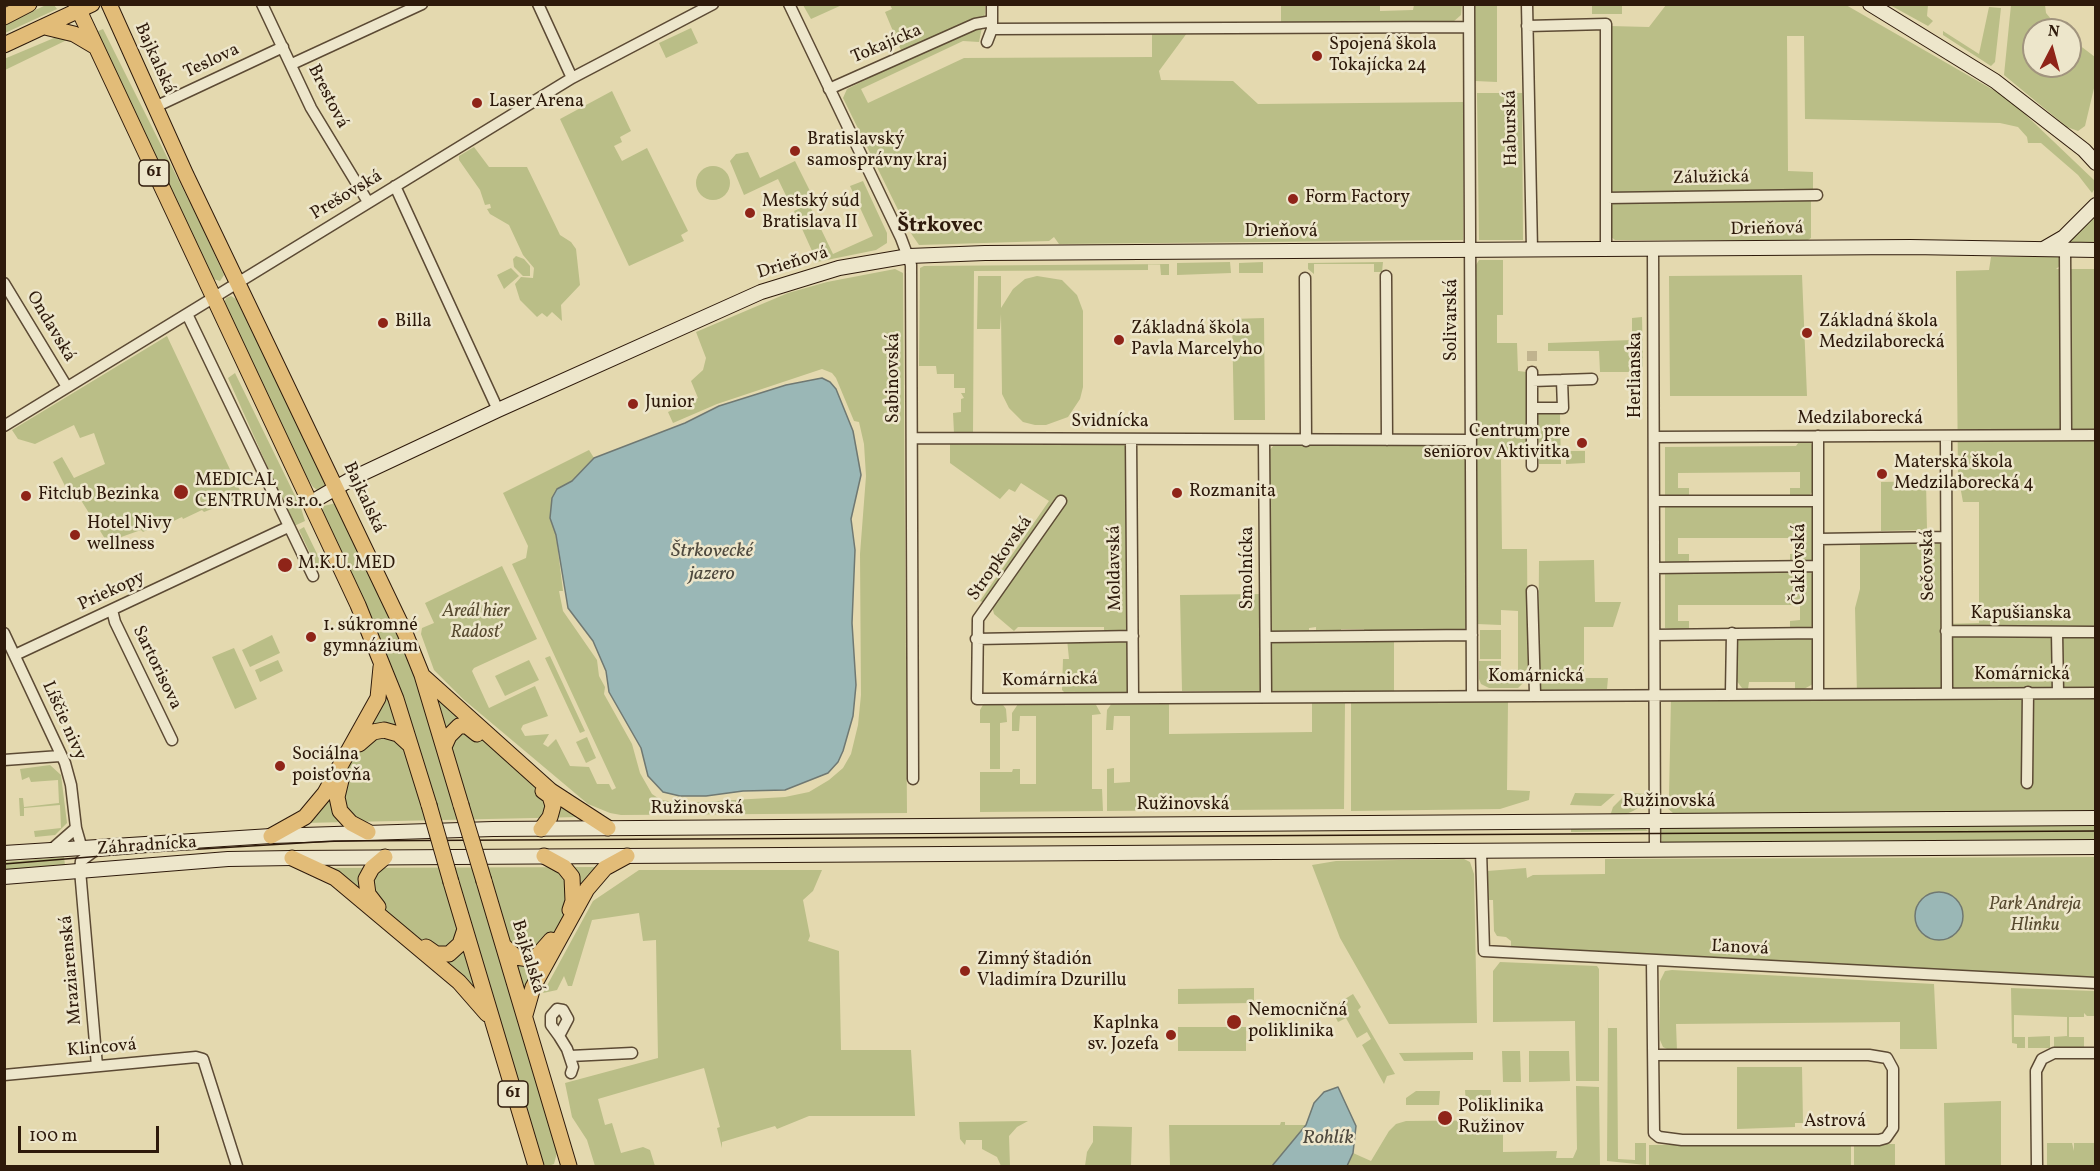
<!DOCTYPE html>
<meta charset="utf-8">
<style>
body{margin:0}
#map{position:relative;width:2100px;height:1171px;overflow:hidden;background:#e4d9af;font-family:Vollkorn,serif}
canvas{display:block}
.frame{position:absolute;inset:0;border:6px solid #2e1a0b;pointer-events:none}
.north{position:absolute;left:2022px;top:18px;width:60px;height:60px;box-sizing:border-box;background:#ede6cb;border:2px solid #a1947e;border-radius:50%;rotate:6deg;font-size:16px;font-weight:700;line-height:24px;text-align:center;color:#2e1a0b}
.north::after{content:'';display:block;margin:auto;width:21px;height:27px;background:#8f2418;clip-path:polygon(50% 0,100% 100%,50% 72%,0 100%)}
.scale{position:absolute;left:18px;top:1126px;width:141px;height:27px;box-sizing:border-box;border:3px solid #2e1a0b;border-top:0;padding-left:8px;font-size:18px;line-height:21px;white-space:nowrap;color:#2e1a0b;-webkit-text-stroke:4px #ede6cb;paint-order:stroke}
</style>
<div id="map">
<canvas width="2100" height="1171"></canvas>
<div class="frame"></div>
<div class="north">N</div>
<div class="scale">100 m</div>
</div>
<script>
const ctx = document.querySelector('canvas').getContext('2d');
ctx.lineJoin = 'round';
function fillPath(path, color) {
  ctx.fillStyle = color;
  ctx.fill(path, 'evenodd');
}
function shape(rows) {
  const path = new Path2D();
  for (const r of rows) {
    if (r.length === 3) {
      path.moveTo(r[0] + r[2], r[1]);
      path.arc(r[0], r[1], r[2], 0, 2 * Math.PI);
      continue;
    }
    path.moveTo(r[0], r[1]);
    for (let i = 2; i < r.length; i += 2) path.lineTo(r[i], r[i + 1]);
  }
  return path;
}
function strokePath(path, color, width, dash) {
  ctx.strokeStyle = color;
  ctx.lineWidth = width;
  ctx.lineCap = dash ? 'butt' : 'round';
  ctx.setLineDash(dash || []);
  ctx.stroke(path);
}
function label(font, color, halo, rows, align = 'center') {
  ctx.font = font + ' Vollkorn,serif';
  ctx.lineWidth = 5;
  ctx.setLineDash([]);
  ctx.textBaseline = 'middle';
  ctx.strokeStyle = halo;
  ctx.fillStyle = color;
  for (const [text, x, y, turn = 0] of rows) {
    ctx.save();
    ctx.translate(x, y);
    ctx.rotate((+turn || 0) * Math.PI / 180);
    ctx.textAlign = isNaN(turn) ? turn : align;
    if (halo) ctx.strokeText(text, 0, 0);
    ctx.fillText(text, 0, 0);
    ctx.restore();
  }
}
const green = shape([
 [1462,4,1461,15,1453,22,1281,23,1281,5,1380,5,1380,11,1413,10,1414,5],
 [46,5,54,5,57,9,5,33,5,24],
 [803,5,842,5,811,19],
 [890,5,985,5,985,13,979,42,963,41,861,89,868,103,964,58,1152,57,1152,33,1187,33,1159,71,1161,80,1233,81,1258,104,1464,102,1463,240,1059,244,1054,237,1049,241,919,245,906,226,843,98,847,89,905,60,885,12,892,9],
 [1475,5,1497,5,1497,82,1475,81],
 [1592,5,1622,5,1622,14,1592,14],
 [1666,5,1846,5,2009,99,2095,181,2095,188,2092,193,2078,175,2041,143,2028,143,2027,137,2018,127,2000,123,1805,119,1804,36,1787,36,1788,171,1813,172,1813,193,1613,194,1609,190,1609,26,1649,27],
 [1890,5,1928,5,1927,16,1933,21,1928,26],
 [2011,5,2045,5,2046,13,2060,30,2034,30,2034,66,2070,66,2070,38,2095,57,2095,84,2085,126,2078,131,2067,127,2004,75],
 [1989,7,2001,8,1995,62,1991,66,1943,35,1943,31,1979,54],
 [691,28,698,43,666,58,659,43],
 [103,29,201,225,224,275,220,281,213,279,96,32],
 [54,38,71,38,5,70,4,59],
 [612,91,631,131,620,137,622,142,614,146,622,161,647,148,688,231,681,235,684,241,629,266,560,119],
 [1477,93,1522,93,1523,240,1479,240],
 [474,147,489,167,527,167,560,235,571,242,576,249,580,285,561,305,562,321,552,312,547,317,542,313,537,317,520,300,515,284,521,277,533,278,534,268,523,255,509,225,490,214,487,209,491,208,490,204,485,205,480,190,459,160,459,156],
 [748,152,760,178,795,161,812,195,791,206,778,179,744,195,730,161,736,154],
 [713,183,17],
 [863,181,887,233,887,243,876,250,817,262,794,211,809,204,833,254,873,236,850,186],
 [1811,197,1811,238,1808,240,1615,240,1610,236,1609,198],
 [2095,214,2095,246,2062,243],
 [516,256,524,259,530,266,530,276,523,276,514,267,513,259],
 [1991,257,2061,257,2061,265,2056,269,2095,269,2095,811,1673,813,1665,806,1661,797,1669,797,1671,697,1857,695,1855,608,1860,589,1860,544,1943,543,1944,624,1979,623,1979,502,1963,502,1958,475,1956,271,1989,270],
 [1479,260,1503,260,1503,315,1497,315,1497,343,1517,343,1518,371,1527,372,1528,459,1501,459,1502,549,1527,549,1528,678,1518,688,1489,688,1481,684,1479,679,1479,661,1501,661,1501,678,1518,678,1518,611,1501,610,1501,625,1477,624,1476,265],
 [1230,262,1231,273,1177,275,1177,263],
 [1263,262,1263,273,1239,273,1239,263],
 [1383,262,1382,272,1374,272,1374,264,1314,264,1314,274,1308,269,1308,263],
 [1148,264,1148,270,974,271,973,432,954,433,953,413,961,412,961,399,964,398,961,393,965,393,965,388,954,388,954,374,937,374,936,366,919,366,920,268,924,266,1169,264,1169,275,1161,275,1160,264],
 [511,268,519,276,504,289,497,275],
 [895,269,903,273,907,813,621,815,610,813,588,804,463,699,434,670,421,634,422,628,434,623,425,603,502,566,537,639,474,668,472,671,489,708,535,686,548,716,523,725,521,729,525,736,549,734,543,744,548,747,556,739,570,766,589,767,597,784,609,784,612,790,616,788,512,564,526,558,528,546,503,493,589,450,594,458,585,471,572,482,557,489,550,518,556,535,563,591,559,591,563,611,597,660,599,676,605,687,604,694,632,744,640,773,652,794,661,800,683,803,785,797,809,792,829,780,843,768,851,754,858,725,861,695,860,554,866,476,864,444,859,422,854,421,836,378,832,373,822,369,717,404,673,423,668,412,698,398,691,381,703,370,706,358,696,332,788,293,827,282],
 [1802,275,1807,396,1670,396,1669,276],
 [978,276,1001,276,1001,308,1013,289,1025,279,1037,276,1062,280,1077,295,1083,311,1083,387,1080,399,1068,417,1046,425,1035,425,1023,422,1009,408,1002,394,1001,314,1000,329,977,329],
 [231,296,236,299,253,334,268,357,327,485,320,492,313,487,304,472,224,303,226,298],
 [1642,317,1643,366,1639,372,1600,372,1599,351,1548,351,1548,343,1632,340,1632,318],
 [1264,318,1265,420,1234,420,1232,319],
 [167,336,243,497,204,512,202,510,183,519,182,517,163,526,161,523,143,532,141,530,107,542,74,489,68,492,53,462,62,457,74,478,105,464,94,433,80,438,74,425,35,444,18,439,12,430],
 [235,373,301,508,305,521,294,526,228,378],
 [1538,413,1560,413,1561,464,1539,464],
 [1801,439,1810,441,1815,451,1813,491,1809,496,1790,498,1790,488,1800,488,1800,472,1678,473,1678,488,1689,488,1689,497,1665,495,1665,447,1796,446],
 [950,444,1129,445,1131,634,1104,634,1104,627,1018,627,1014,631,994,614,992,606,980,601,1049,501,1021,483,1015,492,1009,489,1000,499,950,463],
 [1274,445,1435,444,1461,445,1466,449,1467,625,1465,629,1446,634,1446,629,1422,629,1422,634,1365,634,1364,629,1341,629,1341,634,1316,634,1316,627,1309,628,1309,634,1275,634,1271,631,1269,451],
 [1566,451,1585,451,1585,463,1566,464],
 [1926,481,1927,530,1881,531,1881,482],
 [336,503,403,641,419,684,581,817,303,823,382,692,377,631,321,514,324,506],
 [1665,505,1812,506,1813,559,1809,562,1790,564,1790,554,1800,553,1800,538,1678,538,1678,554,1689,554,1689,563,1665,563],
 [304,527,323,566,318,569,312,568,316,566,299,530],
 [1594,560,1595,602,1621,602,1613,627,1584,627,1584,678,1608,678,1607,689,1538,690,1539,561],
 [1809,570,1815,579,1815,622,1810,628,1790,630,1790,621,1800,620,1800,605,1678,605,1678,621,1689,621,1689,631,1665,628,1665,572],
 [1263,594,1263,691,1182,691,1180,595],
 [1480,630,1501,630,1501,659,1480,659],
 [272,635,280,653,250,667,242,650],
 [1739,637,1809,637,1814,642,1813,684,1804,689,1795,689,1795,682,1749,682,1748,689,1742,688,1736,680,1737,640],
 [1130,638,1131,695,1067,695,1062,690,1063,659,1069,659,1067,639],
 [1394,638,1394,692,1269,692,1268,639],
 [234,648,257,699,235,709,212,657],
 [550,656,585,731,580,733,545,658],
 [278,660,283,671,260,682,255,670],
 [529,660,539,680,505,696,495,676],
 [1169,701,1169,734,1312,732,1312,702,1345,703,1344,809,1107,811,1107,769,1114,768,1114,783,1130,782,1130,716,1114,716,1113,730,1106,730,1107,710,1112,703],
 [1351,701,1508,702,1507,790,1530,791,1529,800,1500,809,1351,811],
 [1001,702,1006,709,1007,722,1000,723,1000,769,990,769,990,723,980,723,980,710,984,703],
 [1095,703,1101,714,1092,715,1092,789,1102,789,1103,811,980,812,980,772,1012,772,1013,769,1020,769,1020,784,1036,784,1036,716,1020,716,1019,731,1012,731,1012,713,1018,704],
 [587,737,596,758,586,763,576,742],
 [50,765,61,775,67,823,55,835,35,837,34,831,61,828,60,805,24,808,24,816,20,816,19,798,23,798,24,807,59,803,58,780,31,782,29,777,22,780,20,769],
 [1575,793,1615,794,1601,806,1570,805],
 [1627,793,1648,794,1640,807,1633,811,1622,816,1610,816,1613,807],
 [2095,825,2096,841,1662,844,1661,827],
 [1643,827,1648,831,1571,832,1571,828],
 [64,857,65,865,5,871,5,862],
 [2095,857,2095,978,1511,948,1511,941,1506,937,1497,936,1494,931,1493,900,1488,900,1487,871,1526,868,1527,878,1533,875,1605,874,1605,859],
 [1464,859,1470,862,1474,874,1477,1023,1389,1024,1340,938,1312,865,1336,861],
 [601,867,517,1012,558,1149,554,1164,548,1166,543,1164,494,1009,326,868],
 [639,870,822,870,813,891,803,900,810,936,808,941,839,951,841,1050,911,1050,915,1116,809,1116,777,1129,775,1126,722,1142,722,1148,717,1128,720,1127,704,1068,598,1099,605,1125,612,1123,621,1153,643,1147,650,1150,655,1166,595,1166,587,1140,572,1117,565,1083,658,1058,656,940,643,941,639,913,592,920,572,986,568,986,564,976,557,990,543,993,593,901],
 [1500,962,1597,966,1599,969,1599,1081,1576,1081,1575,1021,1493,1022,1493,971],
 [1672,970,1934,984,1937,1049,1900,1049,1900,1022,1676,1024,1677,1051,1671,1051,1663,1047,1660,1040,1660,981,1665,971],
 [1254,988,1254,1003,1178,1004,1178,989],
 [2011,988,2095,991,2095,1016,2087,1016,2084,1013,2084,1017,2069,1017,2069,1037,2084,1037,2084,1048,2054,1048,2054,1037,2067,1036,2067,1017,2014,1015,2014,1037,2025,1037,2025,1048,2017,1048,2017,1044,2012,1043],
 [1353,994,1361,1007,1358,1010,1395,1074,1387,1076,1384,1084,1362,1045,1371,1039,1367,1032,1357,1038,1346,1018,1338,1022,1333,1012,1340,1002],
 [1608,1017,1608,1028,1617,1028,1618,1159,1635,1160,1635,1143,1646,1143,1646,1165,1607,1161],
 [1178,1027,1246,1027,1246,1051,1178,1051],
 [2050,1036,2050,1048,2028,1048,2028,1037],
 [1502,1051,1520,1051,1521,1082,1503,1082],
 [1529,1051,1569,1051,1570,1081,1529,1082],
 [1473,1052,1473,1060,1464,1060,1404,1061,1399,1053],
 [1737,1067,1802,1067,1803,1123,1795,1123,1795,1127,1737,1129],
 [1576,1086,1599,1087,1600,1166,1347,1166,1353,1153,1371,1161,1389,1131,1396,1124,1406,1121,1503,1120,1503,1152,1557,1151,1556,1158,1573,1158,1577,1149],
 [1465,1090,1491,1090,1491,1104,1466,1105],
 [1416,1091,1440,1091,1439,1105,1406,1105,1406,1098],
 [2001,1101,2001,1166,1945,1166,1944,1103],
 [1028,1121,1017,1127,1009,1136,1010,1166,1001,1166,997,1157,982,1149,982,1140,966,1140,965,1145,960,1139,959,1122],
 [1281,1122,1285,1122,1285,1125,1306,1125,1272,1166,1170,1166,1169,1125,1280,1125],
 [1093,1126,1132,1127,1131,1166,1085,1166,1087,1152,1093,1142],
 [2047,1143,2072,1143,2074,1151,2074,1143,2095,1143,2095,1166,2039,1166,2047,1165],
 [1851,1144,1851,1166,1649,1166,1649,1145],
 [1854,1144,1895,1144,1895,1166,1854,1166]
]);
const water = shape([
 [822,378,830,382,836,389,853,431,861,475,851,519,855,550,852,623,856,685,853,716,843,751,838,762,828,773,785,790,743,791,706,796,680,796,663,792,648,776,641,748,609,692,606,671,593,641,568,608,556,535,550,518,552,498,557,489,572,481,594,458,685,423,719,406,786,385,822,378],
 [1939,916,24],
 [1338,1087,1356,1126,1353,1153,1347,1166,1272,1166,1306,1125,1314,1103,1324,1092,1338,1087]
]);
const streetTunnel = shape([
 [1532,351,1532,372]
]);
const street = shape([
 [262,4,311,108,368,202],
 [538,4,572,78],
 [789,4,901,238,911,265,913,779],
 [1469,4,1472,695],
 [1527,4,1532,250],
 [1527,26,1606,24,1606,249],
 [992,29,1469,27],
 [987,42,992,29,992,4],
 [292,64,422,4],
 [829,89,975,24,992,21],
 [155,107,283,47],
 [395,186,498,410],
 [1606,198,1817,195],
 [1653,249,1655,849],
 [2065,250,2066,435],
 [1386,276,1387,440],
 [1305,278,1306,441],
 [4,283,67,387],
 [187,314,313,576],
 [1532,372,1532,466],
 [1532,381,1592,379],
 [1532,408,1563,408,1562,380],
 [4,426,572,78,713,4],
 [1818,436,1818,692],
 [1654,437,2096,435],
 [1946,437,1947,692],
 [914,438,1471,440],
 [1131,439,1133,697],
 [1264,441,1266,696],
 [1061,501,978,619,977,699,2096,693],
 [1654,501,1818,501],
 [1818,539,1945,537],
 [1654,568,1818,566],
 [1532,591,1535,694],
 [112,610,115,622,172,740],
 [1946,631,2096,632],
 [2057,632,2058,692],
 [4,633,65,763,71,785,76,828,82,849],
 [1655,635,1818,633],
 [1266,637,1472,635],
 [976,639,1133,636],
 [15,655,288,527],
 [1731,693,1732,633],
 [4,760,60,756],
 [2027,783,2028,692],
 [51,850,76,828],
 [1481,850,1484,951,2096,983],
 [1652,961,1654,1133,1659,1137,1682,1140,1879,1140,1886,1138,1893,1128,1893,1069,1887,1058,1869,1055,1654,1055],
 [559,1036,568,1019,563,1010,557,1009,551,1016,551,1025,559,1036,567,1049,573,1067,571,1073],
 [570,1056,632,1053],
 [97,1066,80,870,81,861,98,848],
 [4,1075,196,1057,203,1059,237,1166],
 [2037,1166,2036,1071,2042,1059,2054,1053,2096,1053]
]);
const secondary = shape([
 [1870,4,1995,81,2084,150,2096,163],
 [2045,248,2064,237,2096,205],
 [310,503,353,478,498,410,761,292,839,268,909,256,985,253,1910,247,2096,250],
 [4,853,271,836,493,829,2096,818],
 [4,877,228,859,292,858,2096,847]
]);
const primary = shape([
 [76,4,358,605,396,699,429,805],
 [109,4,186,175,405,633,422,675,461,805],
 [4,17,29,4],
 [45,27,74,34,96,47],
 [4,45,92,4],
 [424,677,551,791,608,828],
 [359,744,373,732,384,730,398,734,410,745],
 [444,747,449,736,459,726,467,726,477,734],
 [342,776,337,797,340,811,351,823,368,832],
 [541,829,550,817,553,806,550,796,543,791],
 [271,836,305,817,325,793,378,698,381,667],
 [544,856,564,867,572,877,573,901,570,910],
 [292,858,335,878,459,982,487,1014],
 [484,881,569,1166],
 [451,882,536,1166],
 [378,907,368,894,366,879,372,868,385,857],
 [504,946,516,957,529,959,537,956,551,940],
 [426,947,436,954,449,954,460,944,465,929],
 [525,1015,533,987,587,889,605,868,627,856]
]);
const tram = shape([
 [4,864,151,852,334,841,2096,831]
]);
const primaryBridge = shape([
 [429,805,451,882],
 [461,805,484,881]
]);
const markers = [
 [1317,56,6,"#8f2418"],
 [477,103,6,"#8f2418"],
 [795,151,6,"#8f2418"],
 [1293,199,6,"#8f2418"],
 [750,213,6,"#8f2418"],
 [383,323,6,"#8f2418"],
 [1807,333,6,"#8f2418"],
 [1119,340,6,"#8f2418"],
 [633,404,6,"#8f2418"],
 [1582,443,6,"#8f2418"],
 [1882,474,6,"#8f2418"],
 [181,492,8,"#8f2418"],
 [1177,493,6,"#8f2418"],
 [26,496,6,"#8f2418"],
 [75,535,6,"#8f2418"],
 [285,565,8,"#8f2418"],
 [311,637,6,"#8f2418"],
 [280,766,6,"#8f2418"],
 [965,971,6,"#8f2418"],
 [1234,1022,8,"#8f2418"],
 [1171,1035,6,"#8f2418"],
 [1445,1118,8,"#8f2418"]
];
const shields = [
 [154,173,30],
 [513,1094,30]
];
const shieldNames = [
 ["61",154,173],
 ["61",513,1094]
];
const streetNames = [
 ["Tokajícka",887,45,-23],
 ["Bajkalská",154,59,66],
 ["Teslova",212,62,-25],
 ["Brestová",327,97,63],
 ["Haburská",1512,128,-91],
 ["Zálužická",1711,179,-1],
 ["Prešovská",347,196,-31],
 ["Drieňová",1767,230,-1],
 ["Drieňová",1281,233],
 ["Drieňová",793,264,-17],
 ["Solivarská",1453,320,-90],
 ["Ondavská",50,327,59],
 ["Herlianska",1637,375,-90],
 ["Sabinovská",895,378,-90],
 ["Medzilaborecká",1860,420],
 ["Svidnícka",1110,423],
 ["Bajkalská",363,498,65],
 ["Stropkovská",1001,559,-55],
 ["Čaklovská",1801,564,-90],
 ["Sečovská",1929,565,-91],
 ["Moldavská",1116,568,-91],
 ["Smolnícka",1249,568,-90],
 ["Priekopy",112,592,-25],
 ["Kapušianska",2021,615],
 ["Sartorisova",156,668,64],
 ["Komárnická",2022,676],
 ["Komárnická",1536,678],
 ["Komárnická",1050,681,-1],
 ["Líščie nivy",63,721,66],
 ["Ružinovská",1669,803],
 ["Ružinovská",1183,806],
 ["Ružinovská",697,810],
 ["Záhradnícka",147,847,-4],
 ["Ľanová",1740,949,3],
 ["Bajkalská",527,957,73],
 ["Mraziarenská",72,970,-95],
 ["Klincová",102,1049,-5],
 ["Astrová",1835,1123]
];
const poiNames = [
 ["Spojená škola",1329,46],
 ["Tokajícka 24",1329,67],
 ["Laser Arena",489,103],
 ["Bratislavský",807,141],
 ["samosprávny kraj",807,162],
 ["Form Factory",1305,199],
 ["Mestský súd",762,203],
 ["Bratislava II",762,224],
 ["Billa",395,323],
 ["Základná škola",1819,323],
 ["Medzilaborecká",1819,344],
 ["Základná škola",1131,330],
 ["Pavla Marcelyho",1131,351],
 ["Junior",645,404],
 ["Centrum pre",1570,433,"right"],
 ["seniorov Aktivitka",1570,454,"right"],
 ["Materská škola",1894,464],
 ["Medzilaborecká 4",1894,485],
 ["MEDICAL",195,482],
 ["CENTRUM s.r.o.",195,503],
 ["Rozmanita",1189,493],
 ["Fitclub Bezinka",38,496],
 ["Hotel Nivy",87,525],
 ["wellness",87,546],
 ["M.K.U. MED",298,565],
 ["1. súkromné",323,627],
 ["gymnázium",323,648],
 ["Sociálna",292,756],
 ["poisťovňa",292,777],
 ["Zimný štadión",977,961],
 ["Vladimíra Dzurillu",977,982],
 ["Nemocničná",1248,1012],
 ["poliklinika",1248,1033],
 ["Kaplnka",1159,1025,"right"],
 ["sv. Jozefa",1159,1046,"right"],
 ["Poliklinika",1458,1108],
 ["Ružinov",1458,1129]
];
const parkNames = [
 ["Areál hier",476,613],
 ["Radosť",476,634],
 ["Park Andreja",2035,906],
 ["Hlinku",2035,927]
];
const waterNames = [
 ["Štrkovecké",712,552],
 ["jazero",712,575],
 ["Rohlík",1328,1139]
];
const quarterNames = [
 ["Štrkovec",940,227]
];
fillPath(green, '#babe87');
fillPath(water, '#9ab7b6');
strokePath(water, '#6f7872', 1.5);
strokePath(streetTunnel, '#c0b38e', 10, [10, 5]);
strokePath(street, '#5c4a34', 13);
strokePath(secondary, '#2e1a0b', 16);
strokePath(primary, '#2e1a0b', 17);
strokePath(street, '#ede6cb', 10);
strokePath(secondary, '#ede6cb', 14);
strokePath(primary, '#e2bc78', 15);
strokePath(tram, '#2e1a0b', 1.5);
strokePath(primaryBridge, '#2e1a0b', 17, []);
strokePath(primaryBridge, '#e2bc78', 15);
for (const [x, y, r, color] of markers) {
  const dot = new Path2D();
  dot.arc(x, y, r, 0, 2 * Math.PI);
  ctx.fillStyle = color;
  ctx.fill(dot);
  strokePath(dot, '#ede6cb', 2);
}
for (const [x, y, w] of shields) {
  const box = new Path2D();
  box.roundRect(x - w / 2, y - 13, w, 26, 4.5);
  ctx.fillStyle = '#ede6cb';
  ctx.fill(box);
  strokePath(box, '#2e1a0b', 1.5);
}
label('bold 16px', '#2e1a0b', null, shieldNames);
label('18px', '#2e1a0b', '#ede6cb', streetNames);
label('18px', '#2e1a0b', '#ede6cb', poiNames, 'left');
label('italic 18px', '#584b30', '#ede6cb', parkNames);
label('italic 20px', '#4e493e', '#ede6cb', waterNames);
label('bold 21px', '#2e1a0b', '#ede6cb', quarterNames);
</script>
